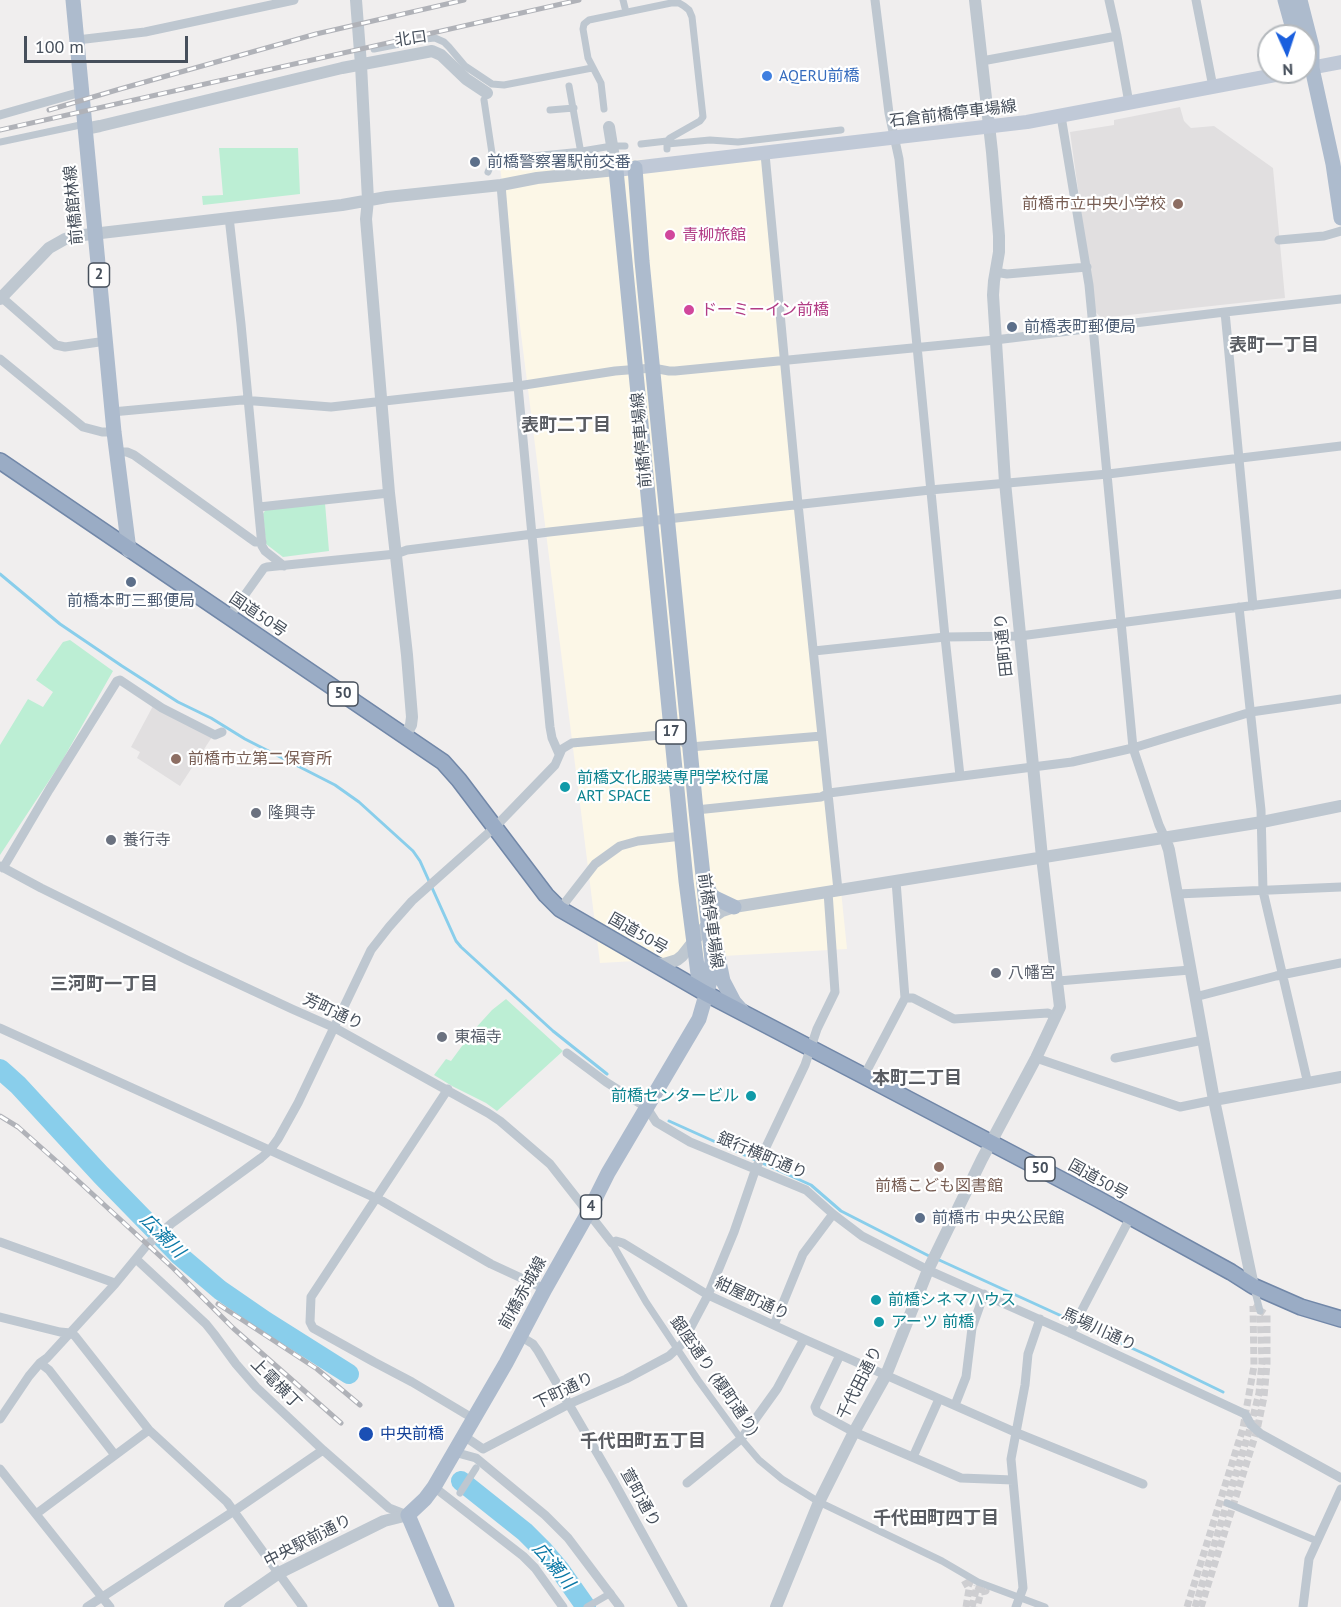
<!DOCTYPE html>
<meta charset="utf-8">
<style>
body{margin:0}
#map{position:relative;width:1341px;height:1607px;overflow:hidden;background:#f0eeee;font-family:"PT Sans",sans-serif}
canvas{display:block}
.north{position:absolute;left:1257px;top:24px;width:60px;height:60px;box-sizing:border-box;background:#fff;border:2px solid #b5b9bd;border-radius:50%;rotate:177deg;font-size:16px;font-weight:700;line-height:24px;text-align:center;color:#464f5b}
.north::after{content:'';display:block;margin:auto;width:21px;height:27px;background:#1a5fde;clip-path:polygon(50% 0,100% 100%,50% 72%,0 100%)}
.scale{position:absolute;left:24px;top:36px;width:164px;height:27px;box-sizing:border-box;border:3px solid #464f5b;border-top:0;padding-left:8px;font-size:18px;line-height:21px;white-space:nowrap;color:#464f5b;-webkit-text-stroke:4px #fff;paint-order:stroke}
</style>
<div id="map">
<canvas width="1341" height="1607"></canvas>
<div class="north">N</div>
<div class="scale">100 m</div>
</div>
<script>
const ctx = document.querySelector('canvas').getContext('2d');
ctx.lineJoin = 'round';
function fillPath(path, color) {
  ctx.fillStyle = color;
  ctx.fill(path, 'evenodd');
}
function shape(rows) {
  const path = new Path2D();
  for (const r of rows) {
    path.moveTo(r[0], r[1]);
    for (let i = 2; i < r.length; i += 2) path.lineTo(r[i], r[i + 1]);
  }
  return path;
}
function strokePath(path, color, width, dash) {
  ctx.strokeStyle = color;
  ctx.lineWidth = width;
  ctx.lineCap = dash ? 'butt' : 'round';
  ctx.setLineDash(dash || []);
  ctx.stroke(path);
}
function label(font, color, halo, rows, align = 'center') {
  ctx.font = font + ' "PT Sans","Noto Sans JP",sans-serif';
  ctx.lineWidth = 4.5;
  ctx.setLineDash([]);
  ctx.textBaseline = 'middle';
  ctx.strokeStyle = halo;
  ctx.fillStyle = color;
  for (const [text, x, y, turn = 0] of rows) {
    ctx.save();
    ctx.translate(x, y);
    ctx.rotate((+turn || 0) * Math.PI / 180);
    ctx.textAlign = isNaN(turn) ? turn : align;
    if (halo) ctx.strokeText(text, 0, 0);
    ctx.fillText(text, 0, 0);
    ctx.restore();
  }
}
const commercial = shape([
 [765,154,847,949,600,963,500,166]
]);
const education = shape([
 [1180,107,1184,121,1191,128,1214,126,1273,168,1285,298,1101,318,1095,311,1070,132,1114,125,1114,120],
 [153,706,212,737,180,786,137,758,140,752,131,747]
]);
const green = shape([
 [219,148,298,148,300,194,203,205,202,196,223,195],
 [325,503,329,551,283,557,266,544,263,514,266,509],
 [70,640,113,671,62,761,0,855,0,745,28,699,43,707,53,692,36,680,63,642],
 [506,999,563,1051,497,1111,486,1103,452,1086,434,1075,446,1059,451,1061,473,1031,492,1010]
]);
const stream = shape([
 [0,574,60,624,122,666,178,702,211,718,245,739,335,785,359,802,413,851,420,861,456,941,461,947,553,1031,607,1074],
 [669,1121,811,1185,841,1211,931,1257],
 [937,1259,1149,1356,1223,1392]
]);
const river = shape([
 [0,1069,18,1085,101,1175,180,1256,220,1290,265,1321,349,1374],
 [461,1481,525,1532,543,1550,560,1570,586,1607]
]);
const pedestrianTunnel = shape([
 [966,1607,969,1589,964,1580,986,1591,981,1592,977,1607],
 [972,1607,977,1586],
 [1187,1607,1243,1428,1254,1366,1253,1306],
 [1195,1607,1251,1425,1259,1393,1262,1362,1260,1311],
 [1201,1607,1257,1430,1264,1397,1267,1364,1267,1315,1253,1306]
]);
const pedestrian = shape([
 [623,0,626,12],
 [374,49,425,39,435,38,444,42,449,47,465,66,492,84,504,85,592,68],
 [569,86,582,159],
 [484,100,493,160],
 [604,109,601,83,588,58,583,29,584,24,589,20,671,3,679,3,684,6,689,10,692,17,703,117,700,121,670,138,667,141,667,149],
 [550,110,574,108],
 [0,142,85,124],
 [641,144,667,141],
 [667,144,710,140,738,142,841,130],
 [617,146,625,146],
 [488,172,493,160,582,151,606,147],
 [612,1243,646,1302,698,1380,741,1439,759,1460,782,1479,819,1502,942,1561,978,1582,1045,1607],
 [1254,1288,1260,1311],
 [460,1493,476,1468],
 [1227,1503,1317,1541],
 [587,1607,611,1593]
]);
const minor = shape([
 [875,0,889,113,899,159,945,637,960,776],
 [1109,0,1117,36,1129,103],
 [1196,0,1213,87],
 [77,40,145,32,294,0],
 [982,61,1117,36],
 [0,115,81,92],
 [1061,116,1089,285,1133,748,1159,825,1165,838],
 [765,154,798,504,838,890],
 [501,185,518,386,550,727,552,738,559,754],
 [229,217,241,324,262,546,265,551,284,566],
 [1279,240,1324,236,1341,231],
 [995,272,1007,274,1087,267],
 [0,296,56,345,65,347,106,341],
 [1225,312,1253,606],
 [0,359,83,427,102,432,114,432],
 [112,412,242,400,331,407,518,386,615,371,653,368,669,371,675,371,995,340,1225,312,1341,299],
 [116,452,127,452,134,455,251,539,255,542,262,542],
 [259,507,389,493],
 [1239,607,1261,810,1263,891,1308,1084],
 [229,617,264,568,267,567,396,554,407,550,549,532,930,490,1108,474,1341,446],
 [814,651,945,637,1020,636,1341,594],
 [696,810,821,797,829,793,1072,762,1133,748,1251,712,1341,699],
 [0,866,41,888,187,960,292,1009,335,1028,488,1113,500,1121,550,1164,612,1243,616,1241,623,1243,708,1295,804,1339,1017,1433,1143,1484],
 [3,868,49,790,117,681,120,680,162,708,215,735,222,732],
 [1177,894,1341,887],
 [560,909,595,864,620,846,638,841,682,836],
 [1058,981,1190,970],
 [1195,997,1276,976,1341,963],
 [905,998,913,998,954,1019,1048,1013,1056,1017],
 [0,1028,382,1201,491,1264,545,1289],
 [567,1053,606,1082,647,1108,656,1122,690,1142,806,1190,833,1214,862,1236,928,1270,1070,1333,1245,1414,1251,1425,1261,1434,1341,1478],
 [1036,1058,1180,1107,1214,1100],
 [1115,1058,1203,1040],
 [864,1076,905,998,896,881],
 [448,1089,311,1297,310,1322,313,1328,374,1362,412,1382,474,1419],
 [0,1242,112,1282,115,1284],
 [136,1259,206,1324,214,1334,236,1364,256,1387,323,1450,389,1508,407,1515],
 [0,1317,60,1332,71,1333,75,1336,149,1430,227,1502,303,1607],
 [774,1325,803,1254,833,1214],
 [1070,1333,1130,1218],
 [520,1336,533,1344,538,1351,614,1482,683,1607],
 [840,1355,815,1407,817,1412,854,1432,961,1478,1013,1480],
 [40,1363,49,1370,115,1455],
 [955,1405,966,1377,972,1328,984,1294],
 [0,1419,29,1376,40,1363,47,1358,115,1284,147,1245,172,1223,261,1158,270,1150,278,1139,298,1103,371,950,389,927,412,901,495,827,555,765,562,749,572,743,672,734,690,747,822,736],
 [464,1436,483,1449],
 [483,1449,569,1404,626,1379,669,1356,682,1344,708,1295,734,1232,756,1168,805,1065,817,1029,835,992,828,892],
 [454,1452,476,1458,545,1515,568,1538,620,1607],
 [913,1457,939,1399],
 [0,1469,110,1607],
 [687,1483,741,1439,777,1389,804,1339],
 [434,1487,523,1556,535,1568,563,1607],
 [36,1514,149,1430],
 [87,1607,234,1511,323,1450],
 [1016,1607,1023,1588,1011,1459,1025,1385,1028,1354,1040,1319],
 [1303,1607,1309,1559,1341,1489]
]);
const tertiary = shape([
 [356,0,361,65,368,200,366,219,389,493,407,655,412,717,411,725,405,736],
 [85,129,100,126,342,68,427,52,432,51,441,55,466,79,487,93],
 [0,299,49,248,65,239,75,236,342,205,387,197,501,185,537,178,616,170,609,127],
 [1165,838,1169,850,1214,1100,1253,1286],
 [654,963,664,964,677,960,682,956,713,917,722,911,734,907,1262,822,1341,806],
 [1214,1100,1341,1077],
 [230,1607,279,1573,384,1521,408,1515],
 [776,1607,819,1502,854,1432,886,1375,928,1270,982,1159,1036,1058,1060,1007,1042,857,1005,482,993,295,994,281,999,252,999,236,992,152,975,0]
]);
const secondary = shape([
 [1305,69,1341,62],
 [616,170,1027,122,1291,72]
]);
const primary = shape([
 [73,0,114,432,129,550],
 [1285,0,1295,36],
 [1300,0,1312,47,1312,68,1333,164,1341,218],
 [616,170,686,881,698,974,705,993],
 [706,884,711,895,715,898,734,907],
 [717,952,723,981,734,1002,742,1011],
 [447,1607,408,1515,425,1499,434,1487,506,1363,545,1289,588,1213,608,1173,699,1019,710,981,712,960,696,810,642,261,635,168]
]);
const trunk = shape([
 [0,461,443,762,459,780,546,895,560,909,705,993,864,1076,1098,1199,1231,1272,1253,1286,1301,1307,1341,1319]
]);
const rail = shape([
 [49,110,120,89,316,34,464,0],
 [0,130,579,0],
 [0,1116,18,1127,62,1166,173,1268,233,1328,341,1423],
 [218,1304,317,1369,360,1405]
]);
const markers = [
 [767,76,6,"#3f7fe0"],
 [475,162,6,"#5c6f8a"],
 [1178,204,6,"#8d6e63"],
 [670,235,6,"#d1479c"],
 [689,310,6,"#d1479c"],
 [1012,327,6,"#5c6f8a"],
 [131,582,6,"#5c6f8a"],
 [176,759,6,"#8d6e63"],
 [565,787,6,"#0f9aa8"],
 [256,813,6,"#6b7280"],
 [111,840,6,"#6b7280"],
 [996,973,6,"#6b7280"],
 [442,1037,6,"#6b7280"],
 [751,1096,6,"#0f9aa8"],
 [939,1167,6,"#8d6e63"],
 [920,1218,6,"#5c6f8a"],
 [876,1300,6,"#0f9aa8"],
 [879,1322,6,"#0f9aa8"],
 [366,1434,8,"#1a4fb4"]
];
const shields = [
 [99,275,21],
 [343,694,30],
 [671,732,30],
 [1040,1169,30],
 [591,1207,21]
];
const shieldNames = [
 ["2",99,275],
 ["50",343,694],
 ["17",671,732],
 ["50",1040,1169],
 ["4",591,1207]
];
const streetNames = [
 ["北口",411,39,-8],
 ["石倉前橋停車場線",953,114,-7],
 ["前橋館林線",74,205,-95],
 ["前橋停車場線",642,440,-95],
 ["国道50号",258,615,34],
 ["田町通り",1004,645,-96],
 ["前橋停車場線",710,921,82],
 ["国道50号",638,934,30],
 ["芳町通り",333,1012,25],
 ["銀行横町通り",762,1156,23],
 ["国道50号",1098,1180,29],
 ["前橋赤城線",523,1293,-61],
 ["紺屋町通り",752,1299,25],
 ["馬場川通り",1099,1330,25],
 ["銀座通り (榎町通り)",714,1376,55],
 ["千代田通り",860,1383,-63],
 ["上電横丁",276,1384,45],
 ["下町通り",564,1391,-26],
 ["萱町通り",640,1498,61],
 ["中央駅前通り",308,1541,-27]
];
const shopNames = [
 ["AQERU前橋",779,76]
];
const serviceNames = [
 ["前橋警察署駅前交番",487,162],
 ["前橋表町郵便局",1024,327],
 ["前橋本町三郵便局",131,601,"center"],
 ["前橋市 中央公民館",932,1218]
];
const educationNames = [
 ["前橋市立中央小学校",1166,204],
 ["前橋市立第二保育所",188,759,"left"],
 ["前橋こども図書館",939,1186,"center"]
];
const hotelNames = [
 ["青柳旅館",682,235],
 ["ドーミーイン前橋",701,310]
];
const cultureNames = [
 ["前橋文化服装専門学校付属",577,778],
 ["ART SPACE",577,796],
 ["前橋センタービル",739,1096,"right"],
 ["前橋シネマハウス",888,1300],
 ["アーツ 前橋",891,1322]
];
const worshipNames = [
 ["隆興寺",268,813],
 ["養行寺",123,840],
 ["八幡宮",1008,973],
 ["東福寺",454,1037]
];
const transitNames = [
 ["中央前橋",380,1434]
];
const neighbourhoodNames = [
 ["表町一丁目",1274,346],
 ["表町二丁目",566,426],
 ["三河町一丁目",104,985],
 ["本町二丁目",917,1079],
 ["千代田町五丁目",643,1442],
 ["千代田町四丁目",936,1519]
];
const waterNames = [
 ["広瀬川",162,1236,45],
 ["広瀬川",553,1566,50]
];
fillPath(commercial, '#fcf7e7');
fillPath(education, '#e1dfe0');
fillPath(green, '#bceed4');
strokePath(stream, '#89ceeb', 3);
strokePath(river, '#89ceeb', 20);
strokePath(pedestrianTunnel, '#ceced1', 7, [7, 3.5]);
strokePath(trunk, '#7187a8', 18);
strokePath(pedestrian, '#bec7d0', 7);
strokePath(minor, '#bec7d0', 9);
strokePath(tertiary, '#bec7d0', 12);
strokePath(secondary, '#c0c9d7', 14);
strokePath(primary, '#adbbcd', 15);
strokePath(trunk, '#9aacc5', 15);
strokePath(rail, '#b0b2b8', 5);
strokePath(rail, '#fff', 3, [9]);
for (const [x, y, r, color] of markers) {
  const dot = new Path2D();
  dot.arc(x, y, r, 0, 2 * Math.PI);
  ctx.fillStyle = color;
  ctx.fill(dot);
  strokePath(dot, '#fff', 2);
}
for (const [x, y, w] of shields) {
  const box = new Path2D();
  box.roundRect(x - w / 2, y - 12, w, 24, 4.5);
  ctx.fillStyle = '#fff';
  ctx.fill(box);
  strokePath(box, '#464f5b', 1.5);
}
label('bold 15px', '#464f5b', null, shieldNames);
label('16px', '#464f5b', '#fff', streetNames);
label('16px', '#366cbe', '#fff', shopNames, 'left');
label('16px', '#4e5e75', '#fff', serviceNames, 'left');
label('16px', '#785e54', '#fff', educationNames, 'right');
label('16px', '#b23c85', '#fff', hotelNames, 'left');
label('16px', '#0d838f', '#fff', cultureNames, 'left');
label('16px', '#5b616d', '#fff', worshipNames, 'left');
label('16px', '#164399', '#fff', transitNames, 'left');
label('bold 18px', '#5a5d63', '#fff', neighbourhoodNames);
label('italic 18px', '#0d7aa7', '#fff', waterNames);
</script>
